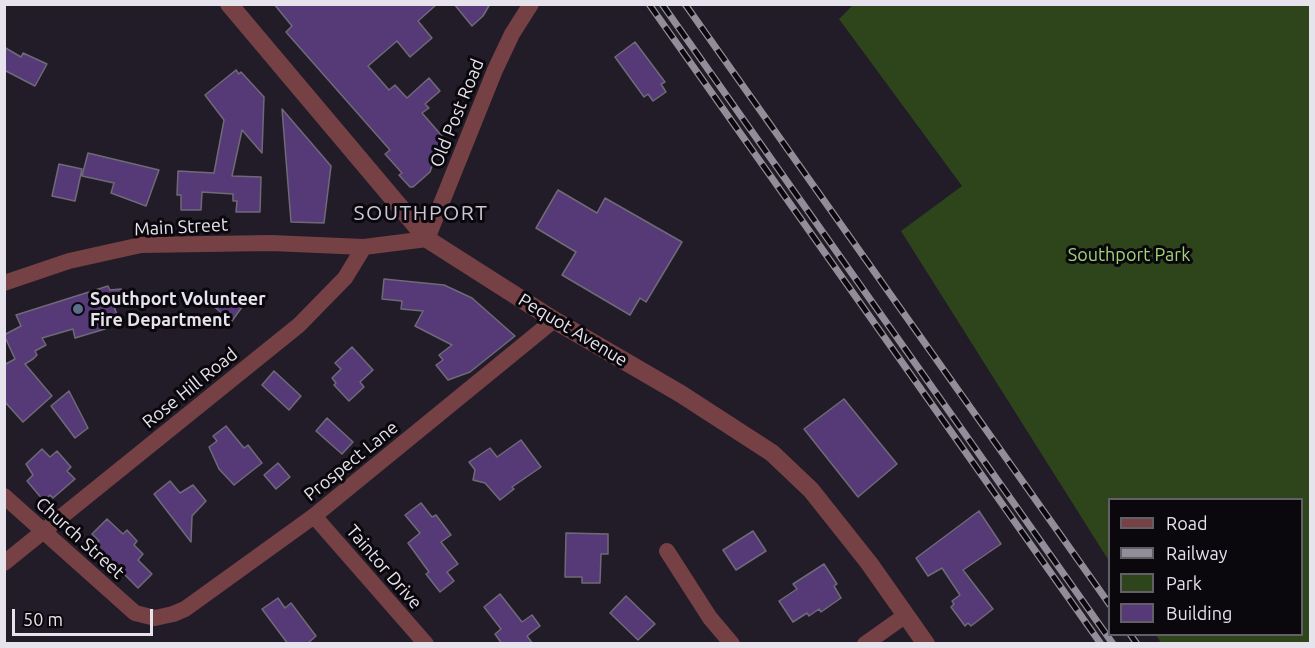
<!DOCTYPE html>
<style>
body{margin:0}
#map{position:relative;width:1315px;height:648px;overflow:hidden;background:#211c28;font-family:Ubuntu,sans-serif}
canvas{display:block}
.frame{position:absolute;inset:0;border:6px solid #e6e3ec;pointer-events:none}
.legend{position:absolute;left:1108px;top:498px;width:195px;height:138px;box-sizing:border-box;background:#0a080d;border:2px solid #626066;margin:0;padding:8px 10px;list-style:none;font-size:18px;color:#e6e3ec}
.legend li{display:flex;align-items:center;gap:12px;height:30px}
.legend b{width:30px;border:2px solid #626066}
.scale{position:absolute;left:12px;top:609px;width:141px;height:27px;box-sizing:border-box;border:3px solid #e6e3ec;border-top:0;padding-left:8px;font-size:18px;line-height:21px;white-space:nowrap;color:#e6e3ec;-webkit-text-stroke:4px #0a080d;paint-order:stroke}
</style>
<div id="map">
<canvas width="1315" height="648"></canvas>
<div class="frame"></div>
<ul class="legend">
<li><b style="height:8px;background:#754144"></b>Road</li>
<li><b style="height:8px;background:#928e99"></b>Railway</li>
<li><b style="height:16px;background:#2e451b"></b>Park</li>
<li><b style="height:16px;background:#553a77"></b>Building</li>
</ul>
<div class="scale">50 m</div>
</div>
<script>
const ctx = document.querySelector('canvas').getContext('2d');
ctx.lineJoin = 'round';
function fillPath(path, color) {
  ctx.fillStyle = color;
  ctx.fill(path, 'evenodd');
}
function shape(rows) {
  const path = new Path2D();
  for (const r of rows) {
    path.moveTo(r[0], r[1]);
    for (let i = 2; i < r.length; i += 2) path.lineTo(r[i], r[i + 1]);
  }
  return path;
}
function strokePath(path, color, width, dash) {
  ctx.strokeStyle = color;
  ctx.lineWidth = width;
  ctx.lineCap = dash ? 'butt' : 'round';
  ctx.setLineDash(dash || []);
  ctx.stroke(path);
}
function label(font, color, halo, rows, align = 'center') {
  ctx.font = font + ' Ubuntu,sans-serif';
  ctx.lineWidth = 6;
  ctx.setLineDash([]);
  ctx.textBaseline = 'middle';
  ctx.strokeStyle = halo;
  ctx.fillStyle = color;
  for (const [text, x, y, turn = 0] of rows) {
    ctx.save();
    ctx.translate(x, y);
    ctx.rotate((+turn || 0) * Math.PI / 180);
    ctx.textAlign = isNaN(turn) ? turn : align;
    if (halo) ctx.strokeText(text, 0, 0);
    ctx.fillText(text, 0, 0);
    ctx.restore();
  }
}
const green = shape([
 [853,5,1310,5,1310,643,1161,643,1156,635,1302,634,1302,500,1110,500,1109,561,901,231,962,186,839,19]
]);
const building = shape([
 [274,4,437,4,418,21,432,38,410,57,397,41,368,66,389,90,395,85,407,98,429,78,440,91,425,104,429,108,422,113,442,136,430,172,413,187,410,187,399,175,402,173,385,154,390,150,286,32,292,26,274,4],
 [454,4,490,4,483,16,472,26,454,4],
 [635,42,665,82,661,84,666,92,653,101,648,94,644,97,615,57,635,42],
 [4,47,21,57,23,53,47,64,35,86,4,70,4,47],
 [236,70,239,74,241,72,264,97,262,153,242,130,232,176,261,177,260,212,236,212,237,201,233,201,233,194,202,192,201,210,181,210,181,195,177,195,178,171,214,173,224,120,205,95,236,70],
 [282,109,331,166,324,223,291,222,282,109],
 [88,153,159,170,146,206,111,193,114,183,82,176,88,153],
 [59,164,82,169,75,201,52,196,59,164],
 [558,190,597,213,605,198,682,242,646,302,640,298,630,315,562,275,576,252,536,228,558,190],
 [384,279,444,285,472,298,515,336,470,372,448,380,436,365,443,360,439,355,452,345,415,326,423,311,401,309,402,301,382,299,384,279],
 [108,286,110,290,121,289,124,304,114,306,117,315,102,319,105,329,75,338,73,329,42,338,46,345,35,351,37,355,33,359,25,364,52,396,23,422,4,401,4,365,15,359,4,335,21,326,16,315,108,286],
 [223,293,242,307,232,321,213,306,223,293],
 [352,347,373,370,360,382,364,387,349,401,334,385,336,383,332,378,341,369,335,363,352,347],
 [274,371,301,396,289,410,262,385,274,371],
 [69,391,88,428,75,438,51,406,69,391],
 [844,399,897,464,858,497,804,429,844,399],
 [327,418,353,442,342,454,316,431,327,418],
 [226,426,244,448,248,445,262,463,234,485,219,469,209,447,217,441,213,436,226,426],
 [521,440,541,467,512,487,514,489,500,500,485,483,473,480,475,470,469,462,490,448,497,457,521,440],
 [42,449,50,457,57,451,71,467,67,471,75,479,53,498,50,495,44,501,27,481,33,475,26,464,42,449],
 [278,463,290,477,276,489,264,475,278,463],
 [170,481,180,493,193,485,206,501,192,516,191,542,154,494,170,481],
 [421,503,432,517,436,515,451,535,441,542,458,564,447,572,454,581,440,592,426,574,429,572,408,543,420,533,405,515,421,503],
 [979,511,1001,544,963,570,993,609,971,626,968,623,965,626,951,607,954,604,952,601,960,595,942,568,928,576,916,558,979,511],
 [107,519,123,534,127,530,137,541,134,545,143,554,138,560,152,574,138,588,95,545,99,541,92,534,107,519],
 [753,531,766,551,736,570,723,550,753,531],
 [566,533,608,534,608,554,601,554,600,583,582,583,582,577,565,577,566,533],
 [824,564,837,584,834,586,841,598,821,612,819,609,809,616,807,613,793,622,779,601,797,589,793,584,824,564],
 [500,594,522,622,532,615,540,626,527,636,533,644,502,644,495,634,501,629,484,607,500,594],
 [626,596,655,624,638,640,610,613,626,596],
 [278,598,285,608,291,603,316,636,307,644,288,644,262,609,278,598]
]);
const minor = shape([
 [4,283,69,261,141,245,271,243,364,247],
 [4,496,135,613,155,618,173,614,185,609,314,516,554,320],
 [314,516,426,644],
 [667,551,710,618,732,644],
 [4,563,299,325,345,278,364,247,427,239,495,70,512,34,531,4],
 [865,644,906,615]
]);
const tertiary = shape([
 [229,4,427,239,554,320,681,394,772,453,811,490,869,563,926,644]
]);
const rail = shape([
 [649,4,1101,644],
 [662,4,1113,644],
 [685,4,1110,605],
 [1130,634,1137,644]
]);
const markers = [
 [78,309,6,"#5c6f8a"]
];
const streetNames = [
 ["Old Post Road",457,113,-68],
 ["Main Street",181,227,-3],
 ["Pequot Avenue",573,330,31],
 ["Rose Hill Road",190,388,-39],
 ["Prospect Lane",351,461,-39],
 ["Church Street",80,538,42],
 ["Taintor Drive",384,567,49]
];
const parkNames = [
 ["Southport Park",1129,255]
];
const poiNames = [
 ["Southport Volunteer",90,299],
 ["Fire Department",90,320]
];
const quarterNames = [
 ["SOUTHPORT",421,213]
];
fillPath(green, '#2e451b');
fillPath(building, '#553a77');
strokePath(building, '#6f6a78', 1.5);
strokePath(minor, '#754144', 16);
strokePath(tertiary, '#754144', 18);
strokePath(rail, '#928e99', 7);
strokePath(rail, '#0a080d', 4.5, [14]);
for (const [x, y, r, color] of markers) {
  const dot = new Path2D();
  dot.arc(x, y, r, 0, 2 * Math.PI);
  ctx.fillStyle = color;
  ctx.fill(dot);
  strokePath(dot, '#0a080d', 2);
}
label('18px', '#e6e3ec', '#0a080d', streetNames);
label('18px', '#a2d579', '#0a080d', parkNames);
label('bold 18px', '#e6e3ec', '#0a080d', poiNames, 'left');
ctx.letterSpacing = '1.5px';
label('21px', '#ccc6d6', '#0a080d', quarterNames);
ctx.letterSpacing = '0px';
</script>
